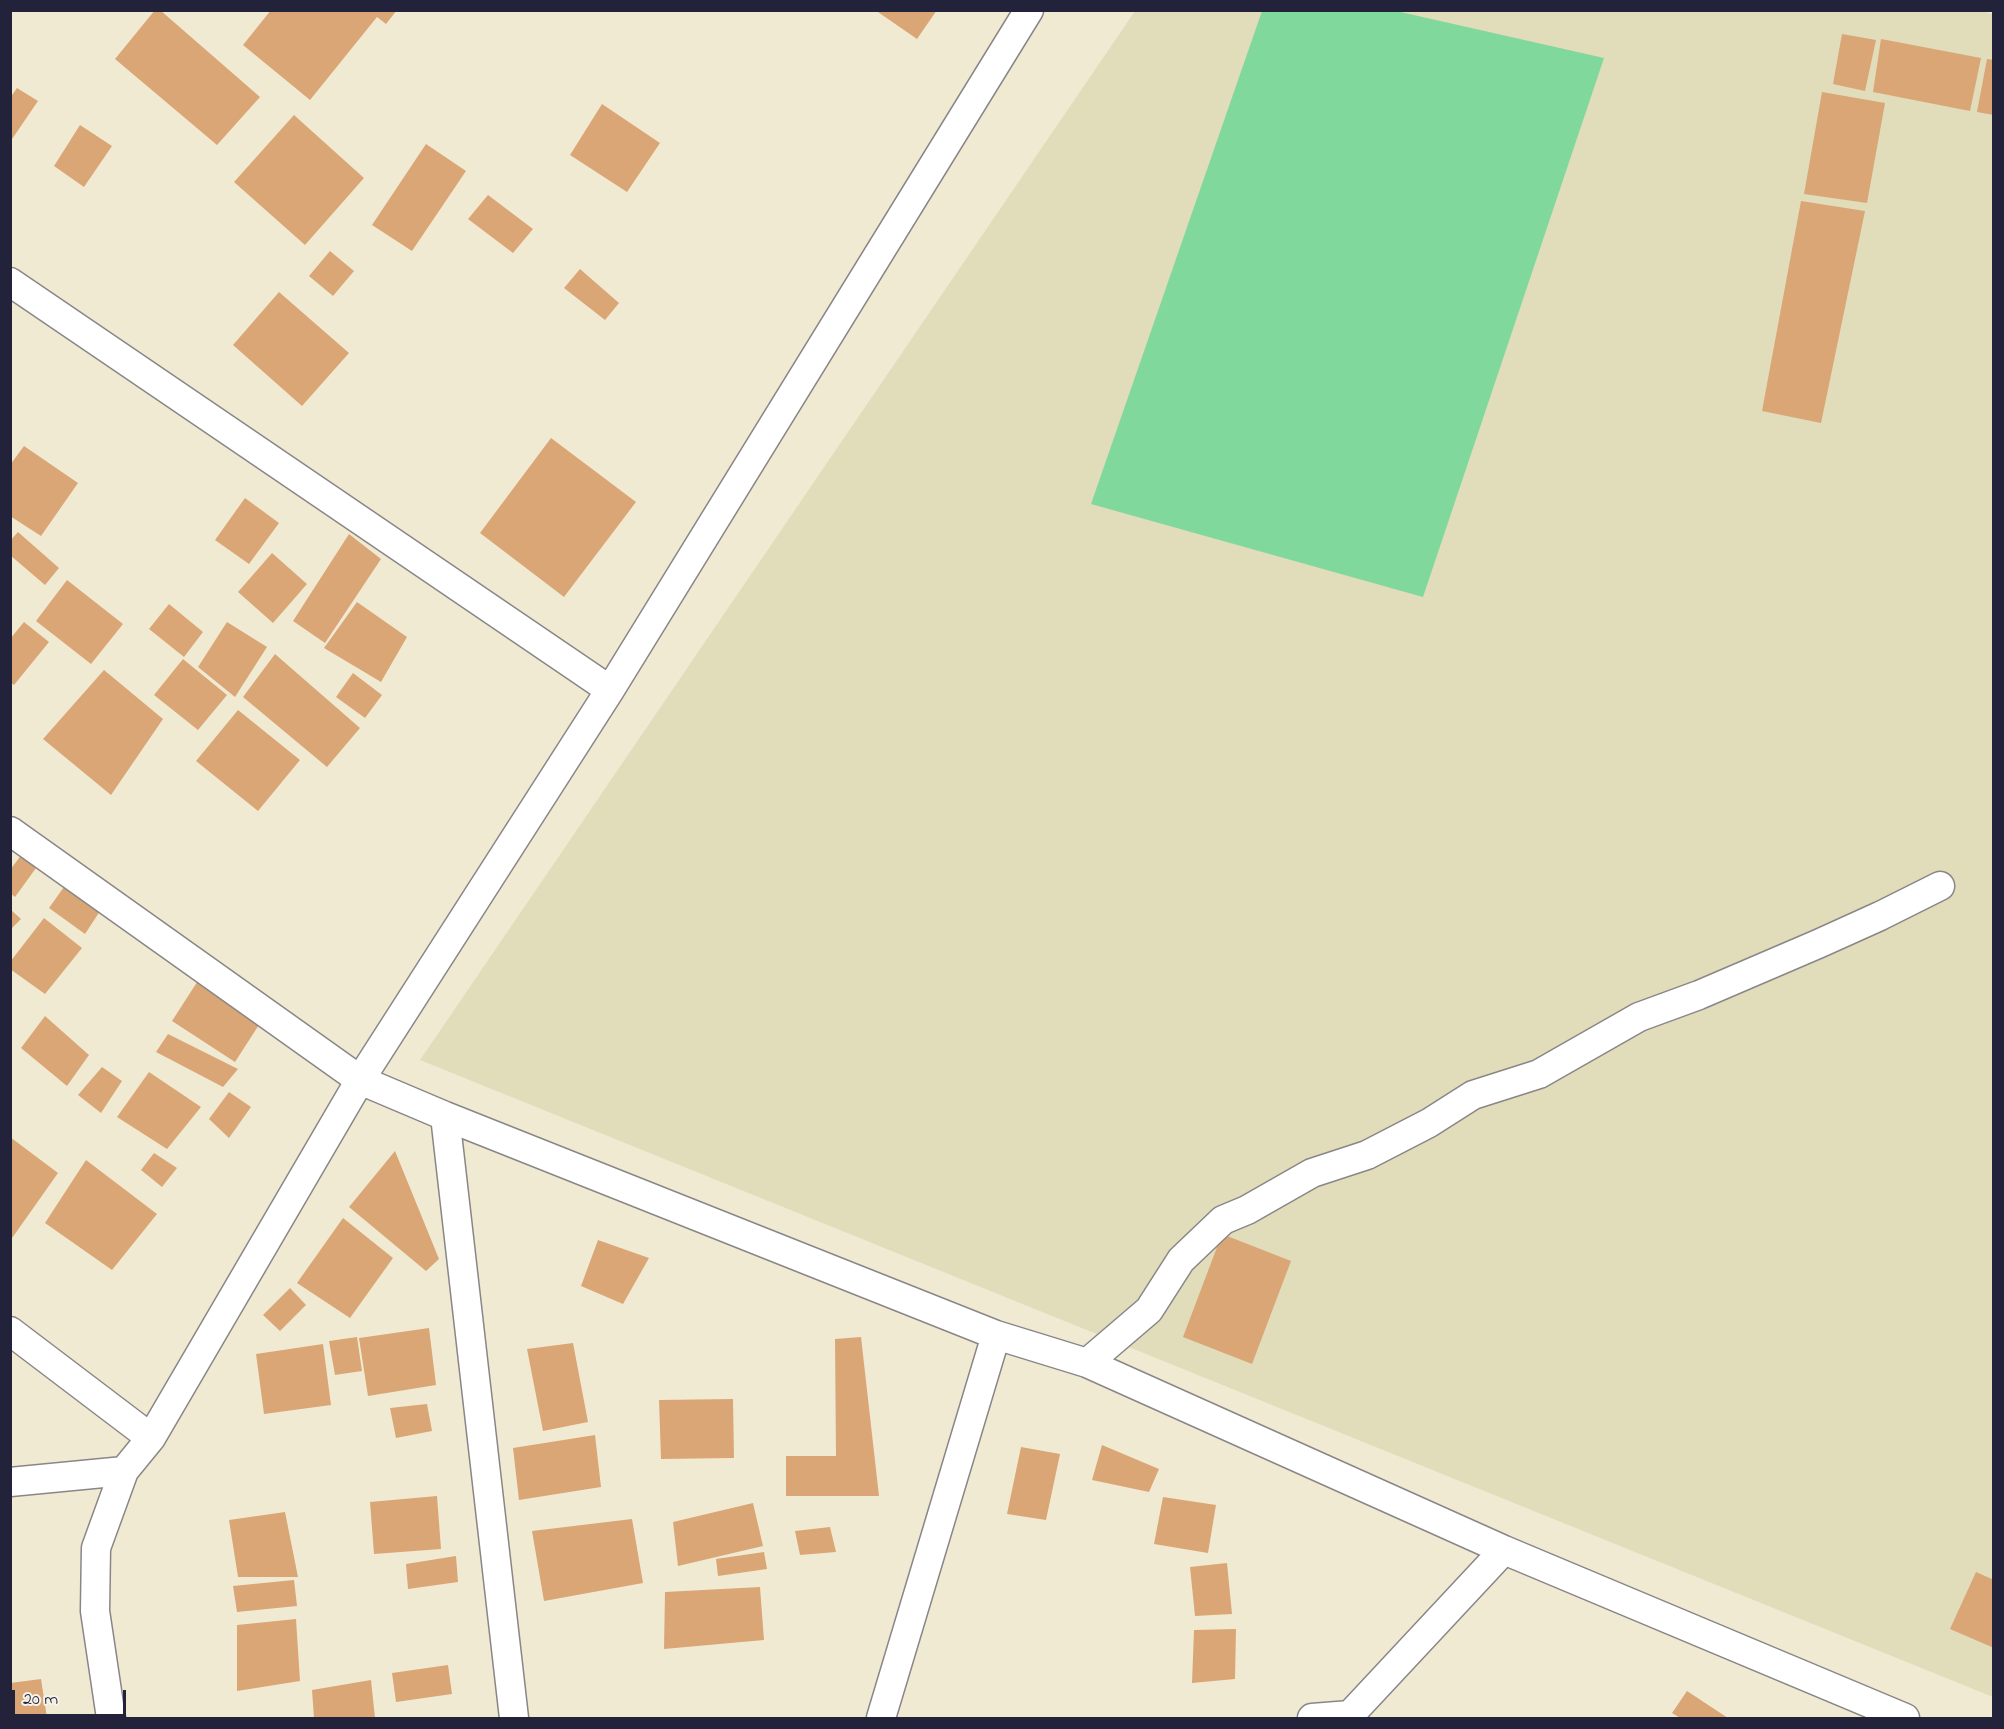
<!DOCTYPE html>
<style>
body{margin:0}
#map{position:relative;width:2004px;height:1729px;overflow:hidden;background:#f1ead3;font-family:"Indie Flower",sans-serif}
canvas{display:block}
.frame{position:absolute;inset:0;border:12px solid #22223b;pointer-events:none}
.scale{position:absolute;left:12px;top:1690px;width:114px;height:27px;box-sizing:border-box;border:3px solid #22223b;border-top:0;padding-left:8px;font-size:18px;line-height:21px;white-space:nowrap;color:#22223b;-webkit-text-stroke:4px #f7f3e8;paint-order:stroke}
</style>
<div id="map">
<canvas width="2004" height="1729"></canvas>
<div class="frame"></div>
<div class="scale">20 m</div>
</div>
<script>
const ctx = document.querySelector('canvas').getContext('2d');
ctx.lineJoin = 'round';
function fillPath(path, color) {
  ctx.fillStyle = color;
  ctx.fill(path, 'evenodd');
}
function shape(rows) {
  const path = new Path2D();
  for (const r of rows) {
    path.moveTo(r[0], r[1]);
    for (let i = 2; i < r.length; i += 2) path.lineTo(r[i], r[i + 1]);
  }
  return path;
}
function strokePath(path, color, width, dash) {
  ctx.strokeStyle = color;
  ctx.lineWidth = width;
  ctx.lineCap = dash ? 'butt' : 'round';
  ctx.setLineDash(dash || []);
  ctx.stroke(path);
}
const built = shape([
 [1976,10,1993,14,1993,1697,420,1060,1135,11]
]);
const green = shape([
 [1262,11,1396,11,1604,58,1423,597,1091,504]
]);
const building = shape([
 [155,10,160,10,260,97,217,145,115,59],
 [271,10,397,10,386,24,377,17,310,100,243,45],
 [875,10,937,10,917,39],
 [1842,34,1876,40,1865,91,1833,84],
 [1881,39,1981,58,1970,111,1873,92],
 [1987,59,1994,60,1994,115,1977,112],
 [17,88,38,101,10,142,10,98],
 [1822,92,1885,103,1867,203,1804,194],
 [602,104,660,143,627,192,570,155],
 [294,115,364,178,305,245,234,182],
 [80,125,112,146,84,187,54,166],
 [426,144,466,171,412,251,372,225],
 [488,195,533,229,513,253,468,219],
 [1801,201,1865,211,1821,423,1762,411],
 [330,251,354,271,333,296,309,276],
 [580,269,619,303,605,320,564,288],
 [279,292,349,353,302,406,233,345],
 [551,438,636,502,564,597,480,533],
 [24,446,78,483,41,536,10,516,10,465],
 [245,498,279,523,249,564,215,540],
 [18,532,59,568,45,585,10,555,10,541],
 [349,534,381,559,325,643,293,621],
 [272,553,307,584,273,623,238,592],
 [67,580,123,624,91,664,36,621],
 [357,602,407,637,381,682,324,648],
 [169,604,203,632,184,657,149,629],
 [24,622,49,642,14,685,10,682,10,639],
 [227,622,267,647,235,697,198,667],
 [275,654,360,728,327,767,243,697],
 [183,659,227,695,198,730,154,695],
 [104,670,163,719,111,795,43,739],
 [353,673,382,695,365,718,336,697],
 [238,710,300,760,258,811,196,761],
 [28,846,44,857,15,897,10,893,10,870],
 [66,884,102,908,85,934,49,908],
 [10,909,21,919,10,930],
 [44,918,82,948,45,994,10,969,10,962],
 [201,976,264,1017,235,1062,172,1021],
 [45,1016,89,1055,67,1086,21,1048],
 [168,1034,238,1069,223,1087,156,1052],
 [102,1067,122,1081,101,1113,78,1095],
 [149,1072,201,1107,167,1149,117,1117],
 [229,1092,251,1107,229,1138,209,1119],
 [10,1137,58,1173,10,1241],
 [395,1151,439,1259,426,1271,349,1207],
 [154,1153,177,1168,162,1187,141,1170],
 [86,1160,157,1214,112,1270,45,1223],
 [343,1218,393,1258,350,1318,297,1283],
 [1222,1234,1291,1261,1252,1364,1183,1337],
 [598,1240,649,1258,623,1304,581,1286],
 [290,1288,306,1305,280,1331,263,1315],
 [429,1328,436,1385,368,1396,359,1338],
 [357,1337,362,1371,335,1375,329,1341],
 [861,1337,879,1496,786,1496,786,1456,836,1456,835,1339],
 [573,1343,588,1422,543,1431,527,1349],
 [323,1344,331,1405,264,1414,256,1354],
 [733,1399,734,1458,661,1459,659,1400],
 [427,1404,432,1431,396,1438,390,1408],
 [595,1435,601,1487,519,1500,513,1448],
 [1102,1445,1159,1469,1149,1492,1092,1480],
 [1021,1447,1060,1454,1046,1520,1007,1514],
 [437,1496,441,1549,374,1554,370,1502],
 [1163,1497,1216,1505,1208,1553,1154,1544],
 [753,1503,763,1546,678,1566,673,1522],
 [285,1512,298,1577,238,1577,229,1520],
 [632,1519,643,1583,544,1601,532,1531],
 [830,1527,836,1552,800,1555,795,1531],
 [764,1552,767,1569,718,1576,716,1559],
 [456,1556,458,1582,408,1589,406,1564],
 [1227,1563,1232,1614,1195,1616,1190,1567],
 [1976,1572,1994,1580,1994,1648,1950,1629],
 [294,1580,297,1606,237,1612,233,1586],
 [760,1587,764,1640,664,1649,665,1592],
 [296,1619,300,1681,237,1691,237,1625],
 [1236,1629,1235,1679,1192,1683,1194,1630],
 [448,1665,452,1694,396,1702,392,1673],
 [41,1679,47,1718,10,1718,10,1683],
 [371,1680,375,1718,314,1718,312,1690],
 [1687,1691,1728,1718,1680,1718,1672,1713]
]);
const minor = shape([
 [10,282,610,690],
 [10,831,360,1080,445,1116,996,1335,1087,1363,1504,1550,1905,1718],
 [445,1116,514,1718],
 [10,1331,151,1438],
 [1087,1363,1149,1310,1181,1260,1223,1220,1247,1210,1312,1173,1367,1155,1429,1123,1473,1095,1539,1074,1639,1017,1699,995,1818,944,1880,916,1940,886],
 [10,1482,124,1471],
 [111,1718,95,1611,96,1548,124,1471,151,1438,360,1080,610,690,1029,10],
 [881,1718,996,1335],
 [1312,1718,1350,1715,1504,1550]
]);
fillPath(built, '#e1dcba');
fillPath(green, '#81d89c');
fillPath(building, '#daa676');
strokePath(minor, '#8a8687', 31);
strokePath(minor, '#fff', 28);
</script>
